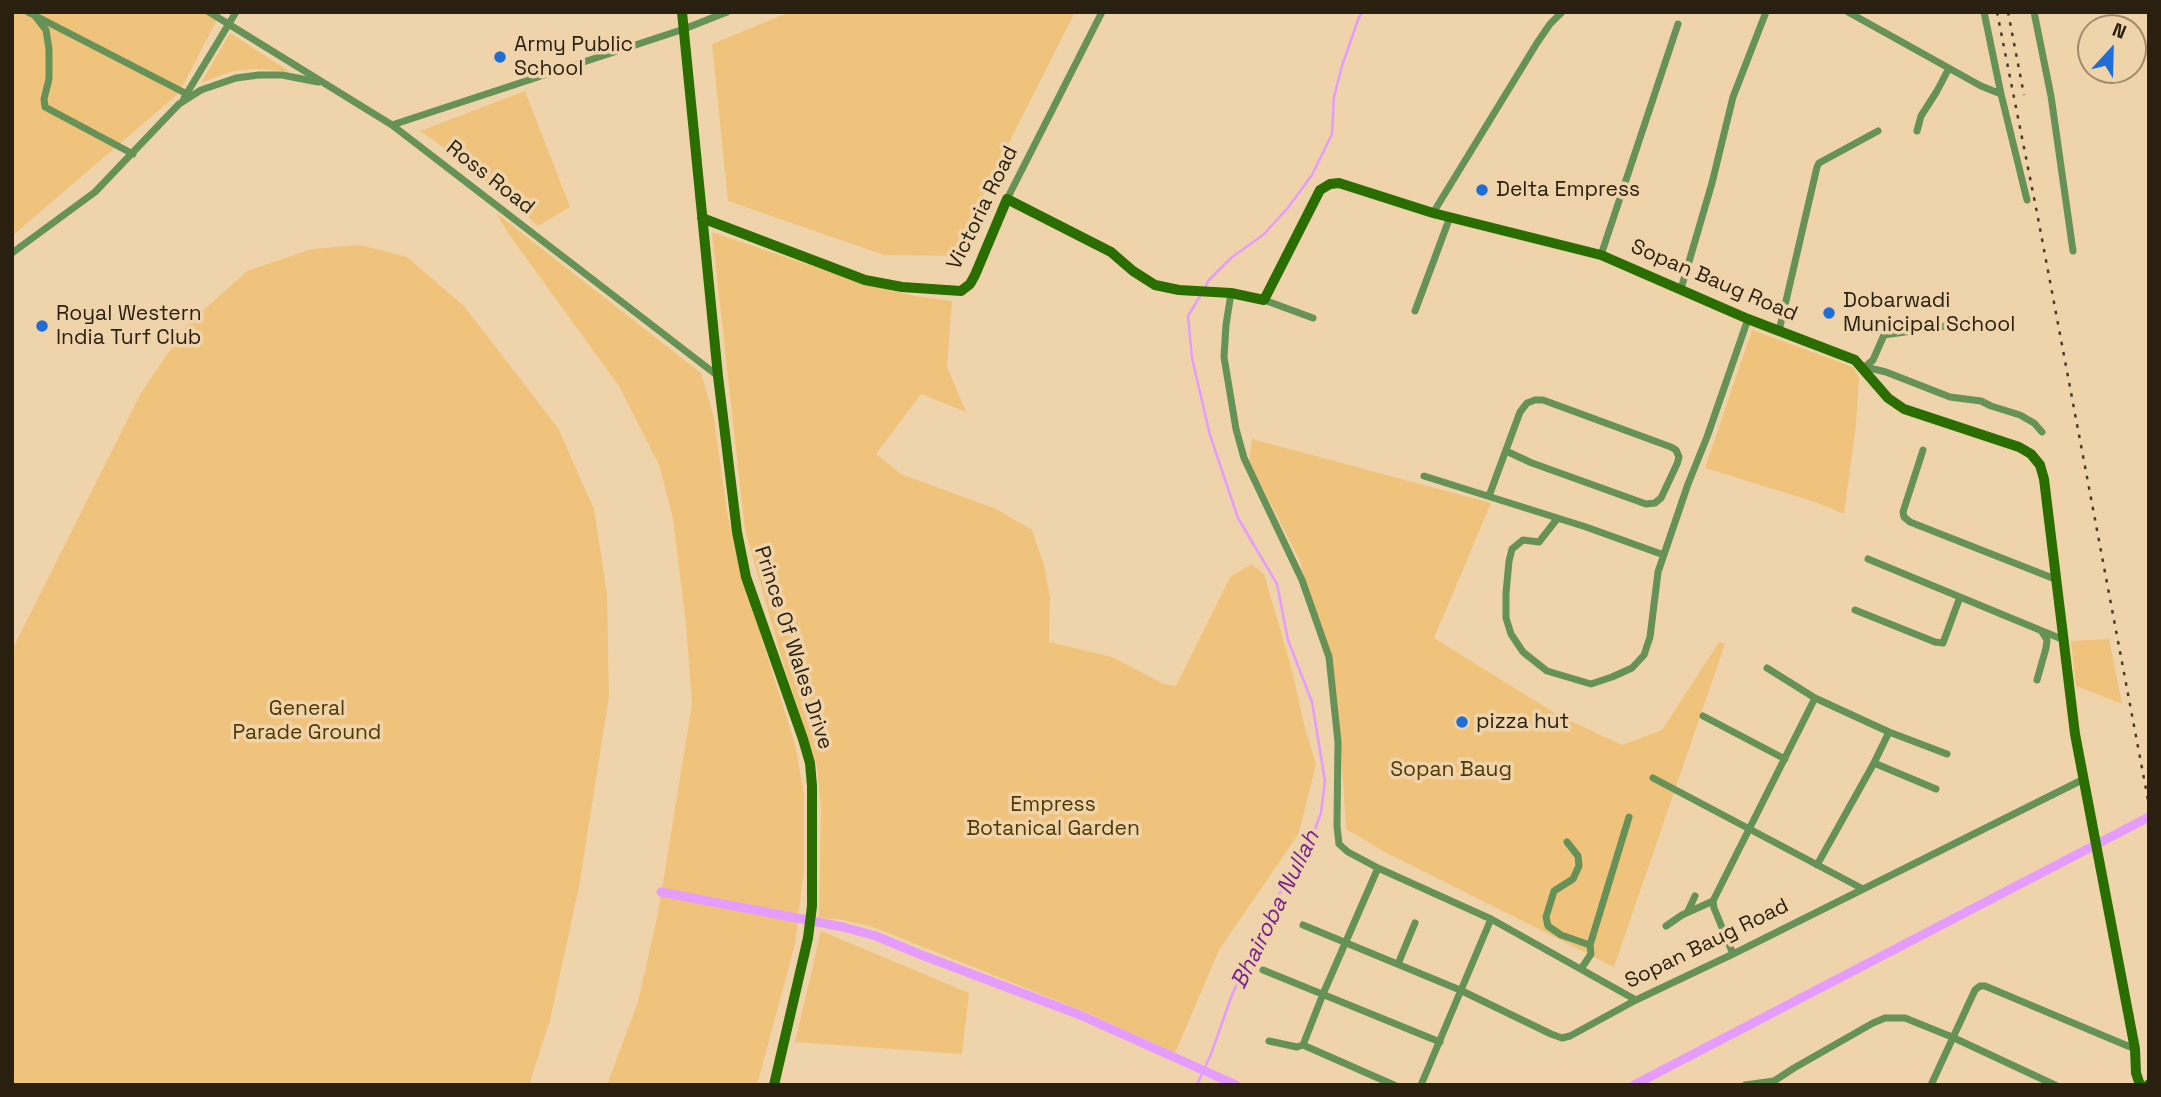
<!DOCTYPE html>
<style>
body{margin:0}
#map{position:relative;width:2161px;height:1097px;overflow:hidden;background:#efd4ab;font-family:"Space Grotesk",sans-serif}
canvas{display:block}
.frame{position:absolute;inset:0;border:14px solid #2a2010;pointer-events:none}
.north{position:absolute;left:2077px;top:14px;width:70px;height:70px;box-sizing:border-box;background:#efd4ab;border:2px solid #a08c6d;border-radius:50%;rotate:22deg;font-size:19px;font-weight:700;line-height:28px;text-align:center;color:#2a2010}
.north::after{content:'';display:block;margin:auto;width:24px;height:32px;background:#1f6dd7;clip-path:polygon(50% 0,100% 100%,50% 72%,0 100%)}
</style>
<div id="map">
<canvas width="2161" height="1097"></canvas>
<div class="frame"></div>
<div class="north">N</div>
</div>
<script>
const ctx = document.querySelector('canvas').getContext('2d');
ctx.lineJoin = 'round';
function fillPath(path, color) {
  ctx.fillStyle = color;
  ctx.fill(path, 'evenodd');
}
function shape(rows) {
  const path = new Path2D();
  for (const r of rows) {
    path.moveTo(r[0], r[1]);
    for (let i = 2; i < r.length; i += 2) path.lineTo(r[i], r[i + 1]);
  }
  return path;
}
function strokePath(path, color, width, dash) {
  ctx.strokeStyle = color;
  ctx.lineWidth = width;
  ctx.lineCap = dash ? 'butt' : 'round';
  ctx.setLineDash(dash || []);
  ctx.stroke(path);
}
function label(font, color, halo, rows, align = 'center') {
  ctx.font = font + ' "Space Grotesk",sans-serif';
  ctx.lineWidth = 7;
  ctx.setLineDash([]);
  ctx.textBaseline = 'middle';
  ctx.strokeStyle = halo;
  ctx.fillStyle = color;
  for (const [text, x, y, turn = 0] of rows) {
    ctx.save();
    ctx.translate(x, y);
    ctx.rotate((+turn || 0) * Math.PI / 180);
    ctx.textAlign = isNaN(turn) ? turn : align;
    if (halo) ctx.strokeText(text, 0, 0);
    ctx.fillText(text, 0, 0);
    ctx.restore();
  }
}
const green = shape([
 [12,12,221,12,179,93,12,236],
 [790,12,1075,12,952,256,884,255,728,201,712,44],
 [230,33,290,72,259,69,240,70,227,73,201,83],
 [525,91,570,207,538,226,453,154,420,131],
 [496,213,701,373,714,418,727,512,740,570,795,744,804,795,804,869,795,944,757,1085,607,1085,638,1002,658,913,692,704,686,624,673,518,659,465,619,386,508,233],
 [712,232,864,284,915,296,952,301,947,367,966,412,921,394,876,454,901,474,996,509,1032,530,1044,565,1050,598,1049,642,1112,657,1164,684,1176,686,1230,577,1251,564,1264,574,1292,670,1305,728,1316,764,1299,833,1219,950,1175,1053,1083,1011,873,927,843,920,819,918,821,809,817,766,784,666,745,530],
 [360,245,407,257,464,306,558,428,594,509,607,594,609,696,579,887,550,1020,529,1085,12,1085,12,650,141,393,187,325,247,271,312,249],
 [1752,330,1853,367,1856,372,1859,378,1856,425,1844,514,1815,502,1705,468],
 [1252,439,1491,503,1434,638,1558,715,1622,745,1662,730,1719,642,1725,644,1614,967,1383,851,1346,829,1340,734,1329,652,1309,597,1300,561,1249,461],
 [2109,639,2122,704,2076,686,2071,641],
 [821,931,969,993,962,1054,795,1042]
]);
const stream = shape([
 [1205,287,1209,280,1231,258,1263,235,1287,209,1312,175,1332,134,1334,97,1342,66,1359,17,1363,12],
 [1197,1085,1211,1054,1232,995,1276,899,1307,851,1321,813,1325,781,1312,702,1288,640,1277,584,1238,518,1210,435,1192,358,1188,316,1202,293]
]);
const canal = shape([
 [661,892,843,927,876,936,919,954,1080,1015,1236,1085],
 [1634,1085,2149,817]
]);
const street = shape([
 [28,12,187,94],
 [209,12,392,125,718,376],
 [1848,12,1981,86,2001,94,2027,200],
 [1984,12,2001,94],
 [2034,12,2051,96,2073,251],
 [35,16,46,30,49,49,49,79,44,99,45,107,133,154],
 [184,98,236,12],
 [392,125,684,29,727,12],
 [1917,131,1921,116,1937,91,1949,68],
 [1007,199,1102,12],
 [1433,213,1537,43,1550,24,1562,12],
 [12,253,95,192,179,104,201,90,236,78,259,75,282,75,318,82],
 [1601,255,1678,24],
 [1681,289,1712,183,1733,97,1766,12],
 [1231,293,1226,325,1224,357,1236,429,1244,458,1302,580,1329,657,1338,742,1337,826,1339,844,1348,852,1378,868,1491,919,1636,1000],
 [1264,300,1313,318],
 [1415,311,1450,217],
 [1779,331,1817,167,1819,163,1878,131],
 [1861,366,1886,372,1950,397,1981,401,1991,406,2020,415,2034,423,2042,432],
 [1866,366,1873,360,1884,335,1953,325,1973,319],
 [1923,450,1903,512,1904,517,1910,522,2055,579],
 [1424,476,1586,527,1664,555],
 [1489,496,1520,412,1527,403,1535,400,1543,400,1671,447,1676,450,1679,457,1677,464,1661,498,1655,503,1646,504,1532,463,1506,451],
 [1557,519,1539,542,1523,540,1512,549,1509,561,1506,593,1506,618,1511,634,1523,652,1547,671,1591,684,1612,677,1632,668,1644,655,1650,637,1658,572,1688,484,1707,437,1748,319],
 [1868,559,2064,640],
 [1855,610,1935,642,1943,643,1960,597],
 [1767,668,1815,698,1889,732,1947,754],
 [2037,680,2046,648,2047,640,2042,632],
 [1703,716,1785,759],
 [1874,763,1936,789],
 [1653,778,1863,889],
 [1567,842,1578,856,1579,866,1573,879,1554,891,1546,917,1548,926,1561,935,1590,945],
 [1817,865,1874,763,1889,732],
 [1688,911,1695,896],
 [1303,925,1460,990,1551,1034,1562,1038,1570,1036,1636,1000,1733,954,2082,780],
 [1666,926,1682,915,1713,901],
 [1733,954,1714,908,1713,901,1815,698],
 [1398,964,1415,923],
 [1581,969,1591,954,1590,945,1629,817],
 [1263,970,1440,1042],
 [1269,1041,1297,1047,1303,1045,1323,994,1378,868],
 [1303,1045,1394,1085],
 [1421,1085,1491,919],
 [1745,1085,1774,1081],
 [1772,1085,1774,1081,1794,1068,1873,1023,1885,1018,1905,1018,1952,1037,2055,1085],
 [1931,1085,1975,990,1980,986,1985,986,2135,1049]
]);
const secondary = shape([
 [682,12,718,376,737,532,746,577,803,739,810,763,812,786,812,906,808,938,774,1085],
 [702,218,865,280,902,287,961,291,970,284,975,275,1007,199,1111,252,1133,271,1155,285,1179,290,1231,293,1264,300,1320,190,1330,184,1339,183,1433,213,1601,255,1748,319,1855,360,1888,398,1904,409,2019,447,2031,454,2040,465,2044,479,2075,734,2135,1049,2136,1073,2140,1085],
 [2148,1085,2149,1084]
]);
const rail = shape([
 [1997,12,2038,218,2149,805],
 [2008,12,2024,95]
]);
const markers = [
 [500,57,7,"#1f6dd7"],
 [1482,190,7,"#1f6dd7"],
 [1829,313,7,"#1f6dd7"],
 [42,326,7,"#1f6dd7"],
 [1462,722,7,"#1f6dd7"]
];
const poiNames = [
 ["Army Public",514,45],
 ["School",514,69],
 ["Delta Empress",1496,190],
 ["Dobarwadi",1843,301],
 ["Municipal School",1843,325],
 ["Royal Western",56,314],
 ["India Turf Club",56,338],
 ["pizza hut",1476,722]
];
const streetNames = [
 ["Ross Road",490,178,38],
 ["Victoria Road",983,208,-64],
 ["Sopan Baug Road",1714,281,23],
 ["Prince Of Wales Drive",793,648,72],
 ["Sopan Baug Road",1707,944,-26]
];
const parkNames = [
 ["General",307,709],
 ["Parade Ground",307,733],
 ["Sopan Baug",1451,770],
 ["Empress",1053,805],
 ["Botanical Garden",1053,829]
];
const waterNames = [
 ["Bhairoba Nullah",1276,910,-64]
];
fillPath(green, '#f0c37c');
strokePath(stream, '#e69cfd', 2.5);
strokePath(canal, '#e69cfd', 9);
strokePath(street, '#669157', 7);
strokePath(secondary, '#2a6d01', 10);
strokePath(rail, '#493c28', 2.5, [3.5, 7]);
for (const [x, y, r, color] of markers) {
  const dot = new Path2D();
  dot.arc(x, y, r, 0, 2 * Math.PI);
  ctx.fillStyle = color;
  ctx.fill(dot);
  strokePath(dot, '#efd4ab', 2.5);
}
label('21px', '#2a2010', '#efd4ab', poiNames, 'left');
label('21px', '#2a2010', '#efd4ab', streetNames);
label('21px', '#513702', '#efd4ab', parkNames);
label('italic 23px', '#7b2194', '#efd4ab', waterNames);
</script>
